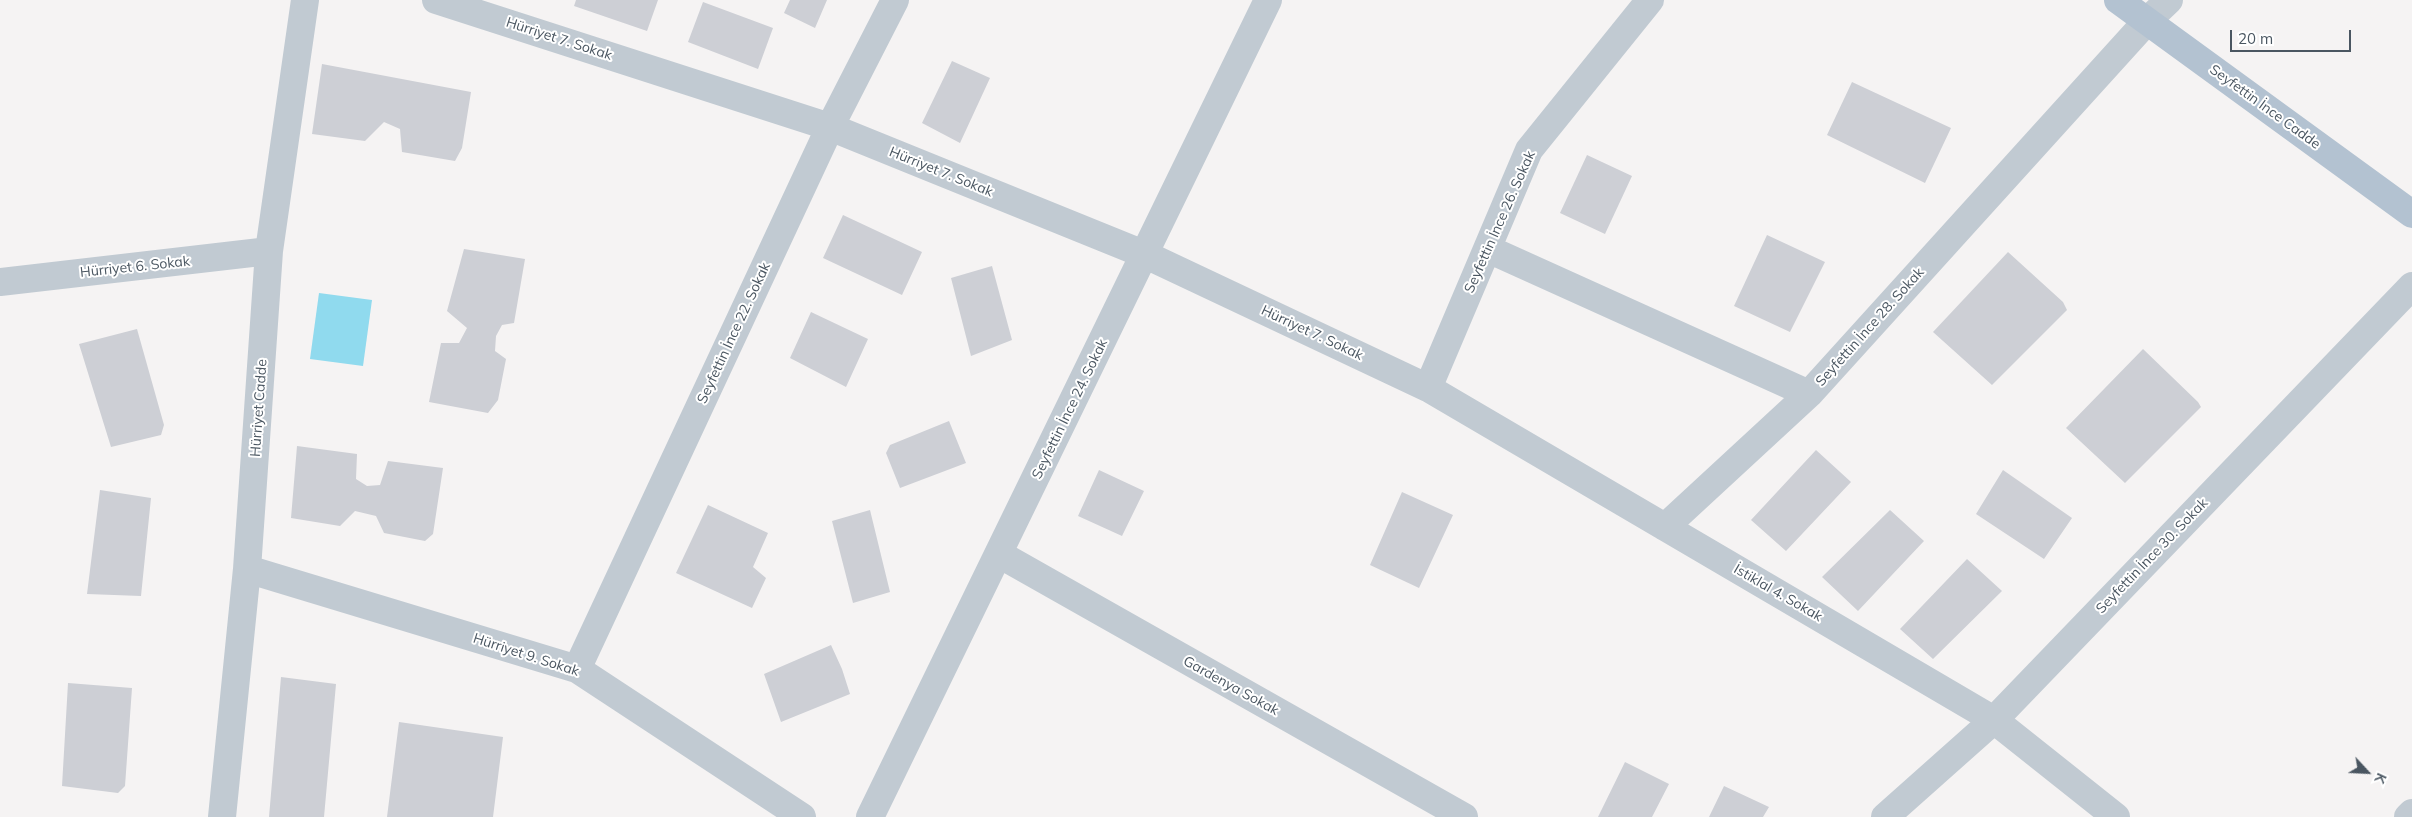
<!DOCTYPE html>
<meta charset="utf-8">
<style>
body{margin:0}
#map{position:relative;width:2412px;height:817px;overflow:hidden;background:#f5f3f3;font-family:Mulish,sans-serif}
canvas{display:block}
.north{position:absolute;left:2342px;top:747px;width:50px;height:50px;-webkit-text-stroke:4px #fff;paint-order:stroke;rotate:115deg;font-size:14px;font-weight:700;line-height:20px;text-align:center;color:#4a5661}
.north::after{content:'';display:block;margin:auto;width:18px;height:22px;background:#4a5661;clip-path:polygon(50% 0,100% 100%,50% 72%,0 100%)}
.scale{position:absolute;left:2230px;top:30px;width:121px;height:22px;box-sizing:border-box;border:2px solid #4a5661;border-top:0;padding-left:6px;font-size:15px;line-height:18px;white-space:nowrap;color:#4a5661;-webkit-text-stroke:4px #fff;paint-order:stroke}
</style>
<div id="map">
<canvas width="2412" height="817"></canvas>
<div class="north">K</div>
<div class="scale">20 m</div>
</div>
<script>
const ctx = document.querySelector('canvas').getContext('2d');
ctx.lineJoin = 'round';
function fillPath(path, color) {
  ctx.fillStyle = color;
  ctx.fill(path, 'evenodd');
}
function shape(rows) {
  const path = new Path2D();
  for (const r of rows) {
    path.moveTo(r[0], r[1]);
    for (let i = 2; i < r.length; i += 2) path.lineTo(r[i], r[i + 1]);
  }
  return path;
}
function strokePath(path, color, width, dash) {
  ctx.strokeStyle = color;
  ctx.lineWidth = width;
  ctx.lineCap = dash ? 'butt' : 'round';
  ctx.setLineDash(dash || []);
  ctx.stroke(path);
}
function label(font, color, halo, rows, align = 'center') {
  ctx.font = font + ' Mulish,sans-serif';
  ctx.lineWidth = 4;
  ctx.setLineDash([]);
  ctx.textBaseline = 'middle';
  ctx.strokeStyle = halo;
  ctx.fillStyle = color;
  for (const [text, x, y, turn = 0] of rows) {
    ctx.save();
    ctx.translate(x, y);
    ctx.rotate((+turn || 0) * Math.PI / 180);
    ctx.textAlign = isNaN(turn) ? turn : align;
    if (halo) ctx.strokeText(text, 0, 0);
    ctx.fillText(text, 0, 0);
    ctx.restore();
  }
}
const water = shape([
 [319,293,372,300,363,366,310,359]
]);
const building = shape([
 [576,0,658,0,647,31,574,6],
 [790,0,827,0,815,28,784,13],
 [703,2,773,28,758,69,688,42],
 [952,61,990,78,960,143,922,123],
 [322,64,471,92,462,148,455,161,402,152,400,129,384,122,365,141,312,134],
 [1852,82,1951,128,1925,183,1827,135],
 [1587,155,1632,176,1605,234,1560,213],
 [843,215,922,252,902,295,823,258],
 [1767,235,1825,262,1790,332,1734,306],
 [464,249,525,259,514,323,502,325,496,336,495,351,506,359,498,400,488,413,429,402,441,343,459,343,467,328,447,311],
 [2008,252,2063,302,2067,310,1992,385,1933,332],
 [992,266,1012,340,971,356,951,278],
 [811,312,868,339,846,387,790,358],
 [137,329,164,425,161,435,111,447,79,344],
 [2143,349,2198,402,2201,407,2125,483,2066,428],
 [949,421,966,463,900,488,886,453,890,445],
 [297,446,357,454,356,479,367,486,380,485,388,461,443,468,433,534,425,541,384,533,376,516,355,511,340,526,291,518],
 [1816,450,1851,482,1786,551,1751,520],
 [1099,470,1144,491,1122,536,1078,516],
 [2003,470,2072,518,2044,559,1976,514],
 [100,490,151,498,141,596,87,594],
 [1402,492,1453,515,1419,588,1370,565],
 [708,505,768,533,753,567,766,578,752,608,676,573],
 [870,510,890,592,853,603,832,521],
 [1890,510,1924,541,1858,611,1822,577],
 [1967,559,2002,591,1933,659,1900,629],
 [831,645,842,669,850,694,781,722,764,674],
 [281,677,336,684,324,817,269,817],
 [68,683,132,688,125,786,118,793,62,786],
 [399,722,503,737,493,817,387,817],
 [1625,762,1669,784,1652,817,1598,817],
 [1724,786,1769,807,1763,817,1709,817]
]);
const minor = shape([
 [436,0,830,127,1146,255,1428,388,1994,720,2116,817],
 [1488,249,1809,394,2147,21,2169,0],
 [0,282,269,251],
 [1428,388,1529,150,1650,0],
 [1665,527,1809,394],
 [999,554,1464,817],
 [247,569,577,669,802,817],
 [577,669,830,127,895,0],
 [222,817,247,569,269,251,305,0],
 [870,817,1268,0],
 [1885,817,1994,720,2412,286],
 [2408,817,2412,813]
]);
const major = shape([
 [2118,0,2412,214]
]);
const streetNames = [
 ["Hürriyet 7. Sokak",559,39,18],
 ["Seyfettin İnce Cadde",2265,107,36],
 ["Hürriyet 7. Sokak",941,172,22],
 ["Seyfettin İnce 26. Sokak",1500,222,-66],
 ["Hürriyet 6. Sokak",135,267,-6],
 ["Seyfettin İnce 28. Sokak",1870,327,-48],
 ["Seyfettin İnce 22. Sokak",734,333,-65],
 ["Hürriyet 7. Sokak",1312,333,25],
 ["Hürriyet Cadde",259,408,-86],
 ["Seyfettin İnce 24. Sokak",1070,409,-64],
 ["Seyfettin İnce 30. Sokak",2152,556,-46],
 ["İstiklal 4. Sokak",1778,593,30],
 ["Hürriyet 9. Sokak",526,655,18],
 ["Gardenya Sokak",1231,686,29]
];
fillPath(water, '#90daee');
fillPath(building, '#cdcfd5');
strokePath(minor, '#c1cad2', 28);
strokePath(major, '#b3c2d1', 28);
label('14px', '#4a5661', '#fff', streetNames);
</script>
